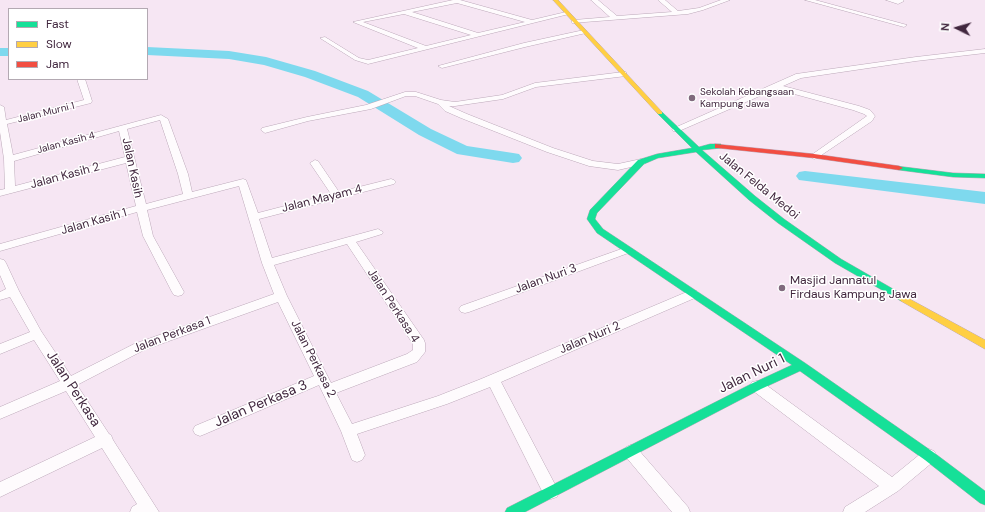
<!DOCTYPE html>
<style>
body{margin:0}
#map{position:relative;width:985px;height:512px;overflow:hidden;background:#f6e6f3;font-family:"DM Sans",sans-serif}
canvas{display:block}
.legend{position:absolute;left:8px;top:8px;width:140px;height:72px;box-sizing:border-box;background:#fff;border:1px solid #b3a9b2;margin:0;padding:5px 7px;list-style:none;font-size:12px;color:#41273e}
.legend li{display:flex;align-items:center;gap:8px;height:20px}
.legend b{width:20px;border:1px solid #b3a9b2}
.north{position:absolute;left:937px;top:8px;width:40px;height:40px;-webkit-text-stroke:3px #fff;paint-order:stroke;rotate:275deg;font-size:11px;font-weight:700;line-height:16px;text-align:center;color:#41273e}
.north::after{content:'';display:block;margin:auto;width:14px;height:18px;background:#41273e;clip-path:polygon(50% 0,100% 100%,50% 72%,0 100%)}
</style>
<div id="map">
<canvas width="985" height="512"></canvas>
<ul class="legend">
<li><b style="height:5px;background:#16e098"></b>Fast</li>
<li><b style="height:5px;background:#ffcf43"></b>Slow</li>
<li><b style="height:5px;background:#f24e42"></b>Jam</li>
</ul>
<div class="north">N</div>
</div>
<script>
const ctx = document.querySelector('canvas').getContext('2d');
ctx.lineJoin = 'round';
function shape(rows) {
  const path = new Path2D();
  for (const r of rows) {
    path.moveTo(r[0], r[1]);
    for (let i = 2; i < r.length; i += 2) path.lineTo(r[i], r[i + 1]);
  }
  return path;
}
function fillPath(path, color) {
  ctx.fillStyle = color;
  ctx.fill(path, 'evenodd');
}
function strokePath(path, color, width, dash) {
  ctx.strokeStyle = color;
  ctx.lineWidth = width;
  ctx.lineCap = dash ? 'butt' : 'round';
  ctx.setLineDash(dash || []);
  ctx.stroke(path);
}
function label(font, color, halo, rows, align = 'center') {
  ctx.font = font + ' "DM Sans",sans-serif';
  ctx.lineWidth = 3;
  ctx.setLineDash([]);
  ctx.textBaseline = 'middle';
  ctx.strokeStyle = halo;
  ctx.fillStyle = color;
  for (const [text, x, y, turn = 0] of rows) {
    ctx.save();
    ctx.translate(x, y);
    ctx.rotate((+turn || 0) * Math.PI / 180);
    ctx.textAlign = isNaN(turn) ? turn : align;
    if (halo) ctx.strokeText(text, 0, 0);
    ctx.fillText(text, 0, 0);
    ctx.restore();
  }
}
const river = shape([
 [147,47,229,51,266,57,315,71,368,91,431,129,467,146,513,153,519,154,522,158,519,162,513,163,457,154,419,135,358,97,305,77,264,65,229,59,147,55,147,47],
 [0,48,9,48,9,56,0,56,0,48],
 [805,171,985,192,985,204,799,180,796,176,799,172,805,171]
]);
const street = shape([
 [453,0,460,0,532,20,566,12,569,14,368,64,355,60,320,38,325,37,359,58,368,60,418,48,353,22,453,0],
 [457,3,525,22,478,33,412,12,457,3],
 [404,14,471,35,426,46,363,22,404,14],
 [591,0,598,0,617,16,672,12,658,0,665,0,678,11,699,8,721,0,730,0,703,10,688,14,572,23,571,22,574,20,610,17,591,0],
 [805,0,815,0,907,25,904,27,805,0],
 [886,0,903,0,904,1,898,4,886,0],
 [584,30,586,31,586,33,525,47,442,68,438,66,524,43,584,30],
 [985,49,985,53,916,61,801,78,783,86,859,106,870,110,875,116,872,121,817,158,814,159,810,156,867,116,864,114,853,110,776,89,679,131,673,131,672,129,796,74,916,57,985,49],
 [623,72,626,72,626,76,536,87,503,99,455,106,449,106,467,114,553,148,593,161,618,164,641,159,646,162,644,164,618,170,589,166,547,152,461,118,445,111,438,104,415,96,406,96,371,109,308,121,265,133,261,130,262,128,307,117,366,105,405,92,416,92,441,100,455,102,502,95,535,83,623,72],
 [77,79,85,79,92,101,91,103,7,124,13,155,161,115,168,119,188,174,192,192,243,179,246,180,258,213,331,194,310,163,315,160,318,161,339,192,391,179,394,180,396,182,394,184,259,219,272,258,378,229,383,232,382,234,356,242,424,340,425,343,425,352,417,362,336,393,352,424,438,396,481,379,689,291,697,291,699,294,697,297,501,382,559,492,557,497,551,499,545,497,490,387,447,404,357,434,365,455,362,460,357,462,352,460,341,431,319,385,205,434,200,436,195,434,193,430,195,426,314,376,278,302,144,350,77,385,109,434,111,435,113,440,159,512,130,512,132,507,137,504,102,448,0,497,0,482,95,437,66,391,0,419,0,407,60,381,34,340,0,354,0,344,30,332,10,297,0,300,0,292,6,289,0,275,0,259,4,260,6,263,19,291,41,331,71,376,134,344,274,294,262,263,239,186,147,210,153,236,184,292,182,295,178,296,174,295,172,292,143,236,137,212,0,251,0,244,136,206,126,163,0,196,0,190,5,189,4,159,0,132,0,105,4,107,6,120,84,100,77,79],
 [160,120,178,174,183,194,146,204,127,129,160,120],
 [119,131,125,157,15,186,14,161,119,131],
 [347,244,413,344,413,350,407,354,331,383,287,296,274,265,347,244],
 [627,247,631,248,632,250,631,252,469,312,465,313,461,312,459,309,461,306,627,247],
 [757,381,762,382,892,477,924,451,929,449,934,451,937,456,934,461,898,491,865,512,843,512,845,507,879,486,752,390,750,386,752,382,757,381],
 [631,445,636,447,688,507,690,512,672,512,626,457,624,452,626,447,631,445]
]);
const fast = shape([
 [660,111,662,112,699,147,710,144,721,144,721,148,702,150,755,196,784,219,841,259,907,297,909,299,907,301,901,301,835,263,778,223,749,200,696,152,658,158,644,164,597,213,595,219,603,229,805,363,933,452,985,491,985,505,980,503,925,460,800,371,761,389,525,512,505,512,507,508,753,383,792,365,597,233,587,219,590,210,638,160,657,154,692,148,657,113,660,111],
 [896,166,953,173,985,174,985,178,953,177,899,170,895,168,896,166]
]);
const slow = shape([
 [553,0,558,0,662,112,662,114,658,114,553,0],
 [904,296,985,340,985,349,901,301,899,299,901,297,904,296]
]);
const jam = shape([
 [715,144,814,154,899,166,903,168,899,170,814,158,718,148,715,148,715,144]
]);
const markers = [
 [692,98,4,"#806a7d"],
 [782,288,4,"#806a7d"]
];
const farPoinames = [
 ["Sekolah Kebangsaan",700,92],
 ["Kampung Jawa",700,104]
];
const farStreetnames = [
 ["Jalan Murni 1",46,113,-14],
 ["Jalan Kasih 4",66,143,-15]
];
const streetNames = [
 ["Jalan Kasih",132,168,78],
 ["Jalan Kasih 2",65,176,-15],
 ["Jalan Felda Medoi",759,186,39],
 ["Jalan Mayam 4",322,199,-14],
 ["Jalan Kasih 1",94,222,-16],
 ["Jalan Nuri 3",546,279,-20],
 ["Jalan Perkasa 4",393,306,57],
 ["Jalan Perkasa 1",172,335,-21],
 ["Jalan Nuri 2",590,338,-23],
 ["Jalan Perkasa 2",313,359,63]
];
const poiNames = [
 ["Masjid Jannatul",790,281],
 ["Firdaus Kampung Jawa",790,295]
];
const nearStreetnames = [
 ["Jalan Nuri 1",752,374,-26],
 ["Jalan Perkasa",73,389,57],
 ["Jalan Perkasa 3",261,404,-23]
];
fillPath(river, '#7ed9ee');
strokePath(street, '#bca8b9', 1);
strokePath(fast, '#bca8b9', 1);
strokePath(slow, '#bca8b9', 1);
strokePath(jam, '#bca8b9', 1);
fillPath(street, '#fefbfd');
fillPath(fast, '#16e098');
fillPath(slow, '#ffcf43');
fillPath(jam, '#f24e42');
for (const [x, y, r, color] of markers) {
  const dot = new Path2D();
  dot.arc(x, y, r, 0, 2 * Math.PI);
  ctx.fillStyle = color;
  ctx.fill(dot);
  strokePath(dot, '#fff', 1.5);
}
label('10px', '#41273e', '#fff', farPoinames, 'left');
label('10px', '#41273e', '#fff', farStreetnames);
label('12px', '#41273e', '#fff', streetNames);
label('12px', '#41273e', '#fff', poiNames, 'left');
label('14px', '#41273e', '#fff', nearStreetnames);
</script>
